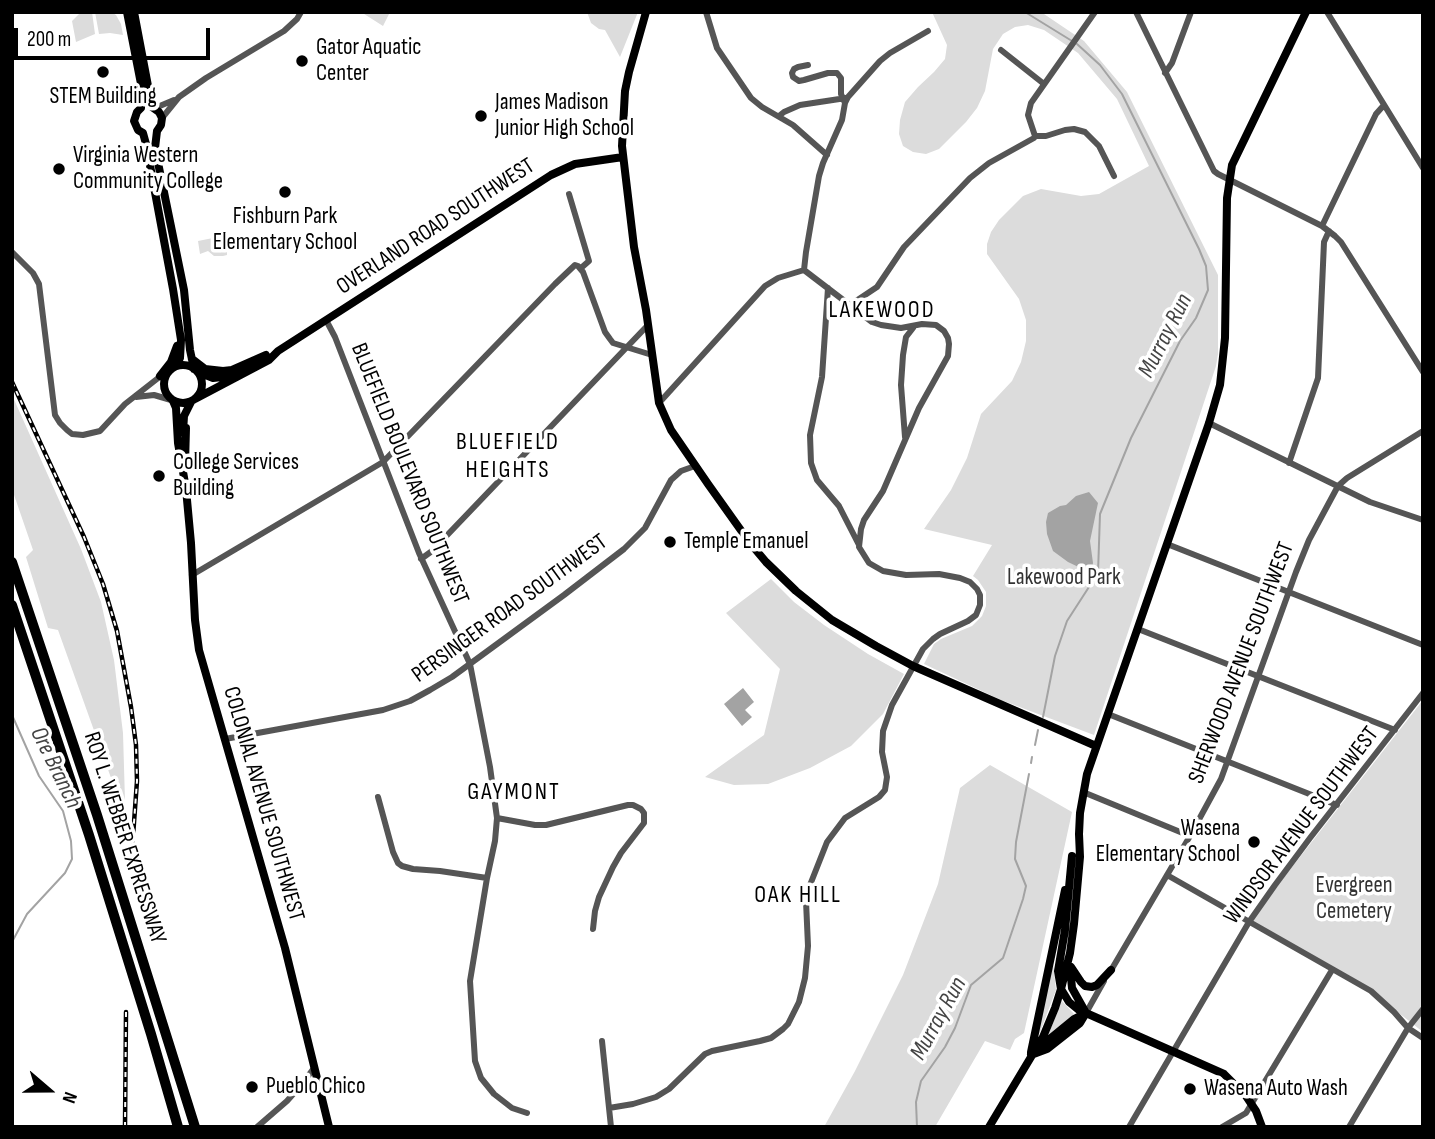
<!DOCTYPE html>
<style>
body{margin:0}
#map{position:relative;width:1435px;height:1139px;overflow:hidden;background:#fff;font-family:"Sofia Sans Condensed",sans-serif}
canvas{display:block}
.frame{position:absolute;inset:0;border:14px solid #000;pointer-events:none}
.north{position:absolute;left:14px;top:1055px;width:70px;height:70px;-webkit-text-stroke:5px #fff;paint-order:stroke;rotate:110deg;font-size:19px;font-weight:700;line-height:28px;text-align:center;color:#000}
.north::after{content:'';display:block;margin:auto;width:24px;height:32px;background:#000;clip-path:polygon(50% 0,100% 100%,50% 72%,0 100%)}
.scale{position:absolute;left:14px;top:28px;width:196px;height:32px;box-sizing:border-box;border:4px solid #000;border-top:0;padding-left:9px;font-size:21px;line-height:24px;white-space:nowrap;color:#000;-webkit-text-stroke:5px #fff;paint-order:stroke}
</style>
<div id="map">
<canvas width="1435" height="1139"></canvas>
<div class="frame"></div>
<div class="north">N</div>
<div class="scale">200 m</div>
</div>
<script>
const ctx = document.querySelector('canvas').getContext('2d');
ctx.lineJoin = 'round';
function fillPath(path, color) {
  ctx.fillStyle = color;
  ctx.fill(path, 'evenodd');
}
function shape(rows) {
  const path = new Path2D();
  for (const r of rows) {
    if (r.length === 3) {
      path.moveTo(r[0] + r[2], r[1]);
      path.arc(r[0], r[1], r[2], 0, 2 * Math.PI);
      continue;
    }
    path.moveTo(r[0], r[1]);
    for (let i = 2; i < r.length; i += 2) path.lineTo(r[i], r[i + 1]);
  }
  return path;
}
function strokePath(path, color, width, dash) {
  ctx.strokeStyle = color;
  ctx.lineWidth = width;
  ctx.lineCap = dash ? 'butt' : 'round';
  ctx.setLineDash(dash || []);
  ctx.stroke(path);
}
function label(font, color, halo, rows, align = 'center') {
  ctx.font = font + ' "Sofia Sans Condensed",sans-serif';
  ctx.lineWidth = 7;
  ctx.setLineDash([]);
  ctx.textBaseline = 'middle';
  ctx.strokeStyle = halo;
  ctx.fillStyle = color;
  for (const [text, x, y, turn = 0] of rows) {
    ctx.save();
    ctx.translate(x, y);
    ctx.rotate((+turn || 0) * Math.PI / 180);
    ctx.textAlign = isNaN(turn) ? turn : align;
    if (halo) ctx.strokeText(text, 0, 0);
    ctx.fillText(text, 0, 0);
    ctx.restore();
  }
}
const green = shape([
 [81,12,92,12,95,34,76,42,72,21],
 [95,12,111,12,116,15,121,24,123,35,110,33,99,34],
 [361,12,390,12,383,26],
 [587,12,638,12,620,57,605,30,599,29,591,23],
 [932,12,1041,12,1084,41,1127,92,1218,275,1218,354,1216,366,1094,735,1001,700,924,664,934,644,941,639,972,626,982,616,986,606,986,592,978,580,973,576,992,545,924,529,951,490,967,458,981,414,1012,381,1021,362,1026,341,1026,320,1019,299,987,254,987,244,991,232,999,220,1023,196,1041,189,1081,196,1099,194,1149,166,1117,99,1078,53,1044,30,1028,25,1015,27,1003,34,993,49,985,91,977,108,966,122,939,149,926,154,913,152,903,146,899,134,900,120,905,102,918,87,934,72,945,59,947,45],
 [213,238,217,239,227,250,227,255,223,256,214,256,208,251,200,254,198,241],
 [12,395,81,549,101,602,114,660,123,733,125,801,120,803,58,630,48,628,26,557,33,550,12,489],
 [771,579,794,602,824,625,868,654,904,674,883,714,851,746,810,768,768,784,734,785,705,777,764,735,780,669,726,613],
 [1423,700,1423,1032,1371,991,1249,922],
 [990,765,1072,812,1024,1033,1015,1039,1010,1050,985,1041,935,1127,824,1127,855,1071,903,975,938,884,960,788],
 [1053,963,1056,990,1037,1040],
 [1061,1000,1074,1014,1048,1035,1057,1013]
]);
const water = shape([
 [1089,492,1098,503,1090,541,1093,563,1091,573,1068,562,1053,551,1047,534,1046,522,1048,513,1060,506,1066,505,1076,496],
 [743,688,754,702,745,710,752,717,742,726,724,704]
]);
const stream = shape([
 [1025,12,1072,41],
 [12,715,39,776,63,811,71,841,72,859,65,873,27,914,12,942],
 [1043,717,1055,656,1067,621,1098,573,1100,514,1131,438,1180,341,1196,318,1208,290,1206,266,1199,249,1122,94,1100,65,1077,44],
 [1035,745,1038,730],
 [1031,763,1032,757],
 [917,1127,916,1102,921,1081,945,1047,955,1028,971,985,1003,958,1023,899,1026,886,1015,859,1016,842,1029,774]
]);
const minor = shape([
 [706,12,717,48,751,98,762,107,793,125,827,155],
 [1136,12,1214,171,1218,174,1322,226,1335,236,1341,242,1423,372],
 [1327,12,1423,168],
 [1001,50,1044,84],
 [1165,73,1172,63,1191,12],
 [845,103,848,97,880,61,890,53,928,31],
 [155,108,174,100],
 [779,116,784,112,800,105,846,98],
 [162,118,179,97,206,78,284,31,297,19,301,12],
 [1035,136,1046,136,1065,130,1074,129,1085,132,1099,146,1114,176],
 [569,194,589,261,581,268],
 [1322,226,1376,114,1384,105],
 [12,252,33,273,39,284,55,415,60,423,67,430,72,434,83,435,100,431,125,404,162,375],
 [804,270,806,252,819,176,823,163,842,120,845,103,841,94,841,78,837,73,828,73,804,80,799,81,793,77,792,73,794,69,798,67,808,65],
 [828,288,822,377,810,435,811,463,817,480,839,506,859,545],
 [850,305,877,287,904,247,970,178,989,163,1034,138,1035,136,1028,115,1031,103,1095,12],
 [326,320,335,337,419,553,470,664,490,767,497,818,495,841,487,878,470,981,475,1061,481,1078,494,1094,512,1108,527,1113],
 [136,397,154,395,171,400],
 [659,403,765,286,778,278,804,270],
 [1209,423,1370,502,1423,520],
 [905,437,901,385,903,355,906,337,913,328],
 [1289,463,1318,378,1324,242,1329,231],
 [1167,544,1423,645],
 [421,559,432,551,648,325],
 [192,575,383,462,555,284,575,265,578,266,583,272,605,332,610,339,613,343,652,355],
 [1138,629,1395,730],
 [1108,714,1337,805],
 [225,739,383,710,410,701,430,690,452,677,564,595,624,549,645,528,671,480,681,471,695,466],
 [1083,792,1190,836],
 [378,797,393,852,398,863,402,866,413,869,440,871,487,878],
 [497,818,535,825,546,825,628,805,633,805,641,809,644,813,644,823,621,853,613,867,599,897,595,911,593,929],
 [1167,875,1371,991,1394,1012,1408,1028,1423,1038],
 [1110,972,1190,836,1221,779,1296,572,1309,540,1338,486,1347,478,1423,431],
 [1086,1013,1104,981],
 [602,1041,611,1127],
 [609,1108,633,1104,656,1097,669,1089,705,1054,712,1051,760,1041,771,1038,783,1029,788,1024,799,1002,805,978,808,946,806,901,810,885,827,842,845,818,879,797,885,790,887,777,882,752,883,731,892,705,923,649,933,639,940,634,968,621,976,615,980,605,980,595,977,589,970,582,960,578,939,574,906,575,883,571,869,563,859,547,861,529,864,520,883,491,919,408,948,356,949,344,948,338,944,331,936,325,922,324,901,328,881,325,872,322,804,270],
 [257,1127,287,1101,302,1084,314,1068],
 [1129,1127,1249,922,1275,885,1310,838,1423,693],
 [1222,1127,1246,1113,1332,970],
 [1349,1127,1408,1028,1423,1009]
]);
const major = shape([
 [127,12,142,89,141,108,137,112,134,121,138,130,143,133,146,144,173,289,181,340,180,358,176,366],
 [134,12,152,107,159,112,162,118,161,125,157,131,155,148,184,290,190,350,194,369],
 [646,12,629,72,625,91,622,146,634,247,646,310,659,403,671,430,708,484,750,543,766,562,796,591,832,620,876,646,913,666,1096,746],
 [192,359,205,369,223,371,232,370,266,355],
 [183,384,19],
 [198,372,213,378,222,377,238,371],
 [160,376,171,362,177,346],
 [195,399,269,360,278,351,551,175,575,164,623,157],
 [173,401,176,408,178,443,186,489,191,543,195,620,199,650,285,948,329,1127],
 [183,432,184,416,191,402],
 [185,464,186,428],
 [1072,856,1065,930,1058,971,1061,989,1069,1002,1080,1011,1086,1013,1224,1074,1246,1096,1256,1111,1262,1127],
 [1070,967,1072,988,1086,1013],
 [1071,967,1081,982,1085,986,1092,987,1097,985,1111,970],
 [1041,1046,1074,1019,1086,1013],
 [1031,1052,1065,890],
 [1031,1055,1047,1049,1080,1023,1086,1013],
 [989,1127,1043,1037,1055,1008,1061,989,1070,953,1074,924,1080,857,1079,834,1080,813,1087,774,1209,423,1220,385,1225,338,1227,198,1232,165,1306,12]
]);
const highway = shape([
 [12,562,97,815,195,1127],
 [12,605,89,835,151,1034,178,1127]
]);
const rail = shape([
 [12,382,84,537,103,584,117,631,131,707,136,745,137,781,131,864],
 [125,1127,126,1012]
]);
const markers = [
 [302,61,7,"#000"],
 [103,72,7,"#000"],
 [481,116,7,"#000"],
 [59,169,7,"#000"],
 [285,192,7,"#000"],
 [159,476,7,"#000"],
 [670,542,7,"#000"],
 [1254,842,7,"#000"],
 [252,1087,7,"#000"],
 [1190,1089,7,"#000"]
];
const poiNames = [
 ["Gator Aquatic",316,48],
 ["Center",316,74],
 ["STEM Building",103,97,"center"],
 ["James Madison",495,103],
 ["Junior High School",495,129],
 ["Virginia Western",73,156],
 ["Community College",73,182],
 ["Fishburn Park",285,217,"center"],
 ["Elementary School",285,243,"center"],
 ["College Services",173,463],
 ["Building",173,489],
 ["Temple Emanuel",684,542],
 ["Wasena",1240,829,"right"],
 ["Elementary School",1240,855,"right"],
 ["Pueblo Chico",266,1087],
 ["Wasena Auto Wash",1204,1089]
];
const streetNames = [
 ["OVERLAND ROAD SOUTHWEST",436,227,-33],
 ["BLUEFIELD BOULEVARD SOUTHWEST",409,474,68],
 ["PERSINGER ROAD SOUTHWEST",510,609,-36],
 ["SHERWOOD AVENUE SOUTHWEST",1242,663,-69],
 ["COLONIAL AVENUE SOUTHWEST",263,804,74],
 ["WINDSOR AVENUE SOUTHWEST",1302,826,-53],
 ["ROY L. WEBBER EXPRESSWAY",124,838,72]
];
const parkNames = [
 ["Lakewood Park",1064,578],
 ["Evergreen",1354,886],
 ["Cemetery",1354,912]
];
const neighbourhoodNames = [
 ["LAKEWOOD",882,311],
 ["BLUEFIELD",508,443],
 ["HEIGHTS",508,471],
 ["GAYMONT",514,793],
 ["OAK HILL",798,896]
];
const waterNames = [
 ["Murray Run",1166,336,-63],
 ["Ore Branch",55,768,64],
 ["Murray Run",939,1019,-61]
];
fillPath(green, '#dcdcdc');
fillPath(water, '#a3a3a3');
strokePath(stream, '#a3a3a3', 2);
strokePath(minor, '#555', 6);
strokePath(major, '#000', 8);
strokePath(highway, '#000', 10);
strokePath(rail, '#000', 4.5);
strokePath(rail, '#fff', 2, [5]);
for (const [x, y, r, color] of markers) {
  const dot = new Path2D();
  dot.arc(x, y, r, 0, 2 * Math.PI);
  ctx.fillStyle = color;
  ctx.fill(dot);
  strokePath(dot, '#fff', 2.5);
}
label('23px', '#000', '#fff', poiNames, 'left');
label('23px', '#000', '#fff', streetNames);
label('23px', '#333', '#fff', parkNames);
ctx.letterSpacing = '2px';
label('24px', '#000', '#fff', neighbourhoodNames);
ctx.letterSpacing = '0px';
label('italic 24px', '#444', '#fff', waterNames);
</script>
